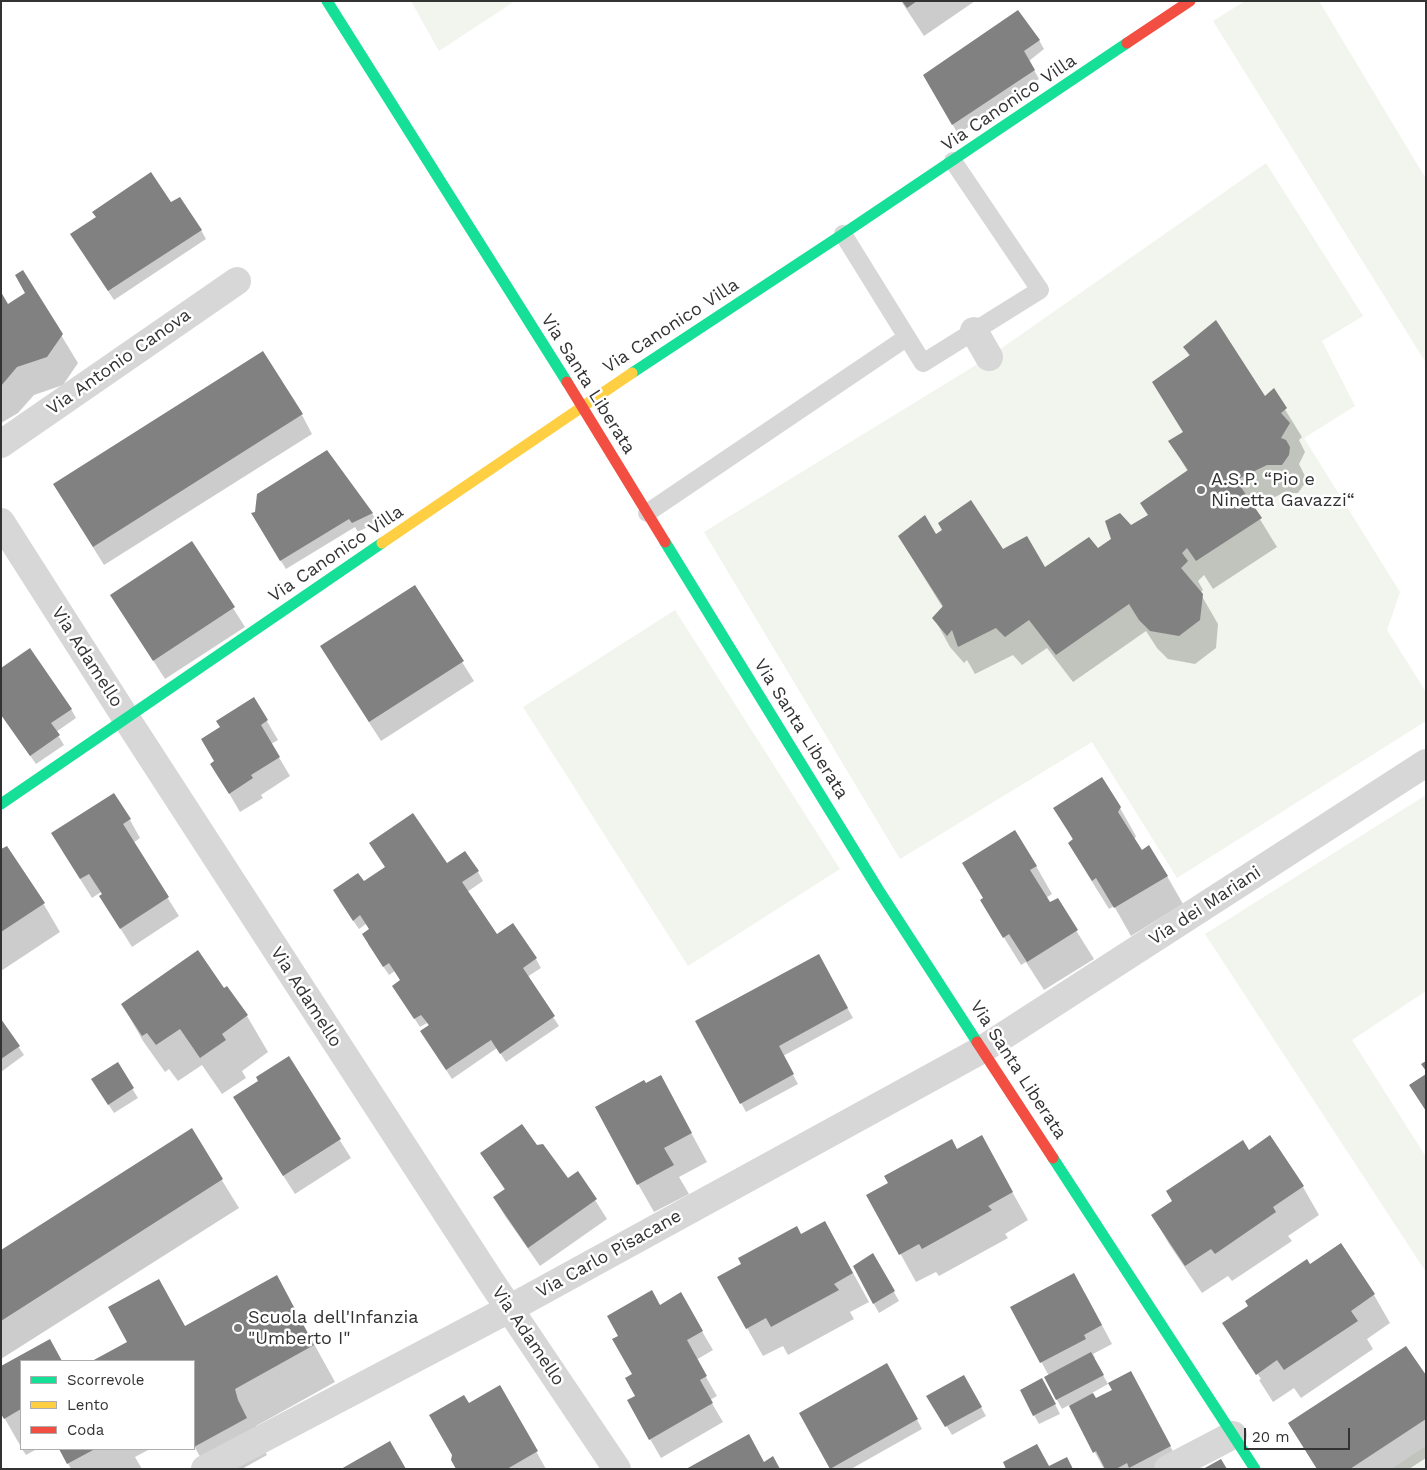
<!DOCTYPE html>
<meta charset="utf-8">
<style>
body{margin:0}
#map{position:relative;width:1427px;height:1470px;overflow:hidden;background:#fff;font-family:"Work Sans",sans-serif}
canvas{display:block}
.frame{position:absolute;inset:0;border:2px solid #333;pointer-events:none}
.legend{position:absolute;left:20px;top:1360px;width:175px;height:90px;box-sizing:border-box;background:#fff;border:1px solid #adadad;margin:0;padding:6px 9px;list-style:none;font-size:15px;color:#333}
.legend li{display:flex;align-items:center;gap:10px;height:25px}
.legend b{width:25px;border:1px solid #adadad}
.scale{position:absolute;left:1244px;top:1428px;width:106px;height:22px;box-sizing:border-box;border:2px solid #333;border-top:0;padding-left:6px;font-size:15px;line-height:18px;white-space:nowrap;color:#333;-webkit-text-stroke:4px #fff;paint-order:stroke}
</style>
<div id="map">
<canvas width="1427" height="1470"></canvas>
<div class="frame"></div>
<ul class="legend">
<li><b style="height:6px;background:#16e098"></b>Scorrevole</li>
<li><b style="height:6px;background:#ffcf43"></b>Lento</li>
<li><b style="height:6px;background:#f24e42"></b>Coda</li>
</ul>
<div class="scale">20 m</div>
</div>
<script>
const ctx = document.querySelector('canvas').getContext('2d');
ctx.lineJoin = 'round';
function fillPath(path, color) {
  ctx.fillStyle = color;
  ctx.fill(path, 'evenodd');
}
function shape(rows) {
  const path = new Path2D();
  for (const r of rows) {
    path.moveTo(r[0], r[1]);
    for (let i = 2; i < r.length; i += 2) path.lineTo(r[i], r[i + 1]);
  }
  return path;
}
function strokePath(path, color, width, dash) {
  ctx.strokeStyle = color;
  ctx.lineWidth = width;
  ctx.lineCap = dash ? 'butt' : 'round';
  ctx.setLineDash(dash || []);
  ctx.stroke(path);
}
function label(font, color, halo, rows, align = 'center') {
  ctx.font = font + ' "Work Sans",sans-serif';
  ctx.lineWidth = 5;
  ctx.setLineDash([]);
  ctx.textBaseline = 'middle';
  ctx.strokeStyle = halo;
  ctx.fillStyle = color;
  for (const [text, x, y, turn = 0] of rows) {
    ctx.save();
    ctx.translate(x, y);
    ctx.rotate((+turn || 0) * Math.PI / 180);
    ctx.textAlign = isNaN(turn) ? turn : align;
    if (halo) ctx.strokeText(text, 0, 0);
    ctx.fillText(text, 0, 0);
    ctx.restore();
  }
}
const green = shape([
 [411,1,515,1,439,51],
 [1245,1,1319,1,1426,179,1426,363,1213,21],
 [1266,163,1363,316,1322,341,1355,406,1304,438,1400,592,1387,630,1426,692,1426,721,1177,878,1092,742,900,859,704,532,989,357],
 [675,610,840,869,688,966,523,707],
 [1426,795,1426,991,1352,1040,1426,1157,1426,1272,1205,934],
 [1426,1446,1426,1469,1391,1469]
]);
const shadow = shape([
 [901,1,975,1,924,36],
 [1039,40,1044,49,1029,61,1039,79,958,134,925,76],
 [170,204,201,230,206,239,114,300,77,244],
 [1,296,8,306,61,335,78,363,63,385,34,395,18,413,1,423],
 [1184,347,1264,397,1273,390,1302,437,1299,440,1305,452,1299,464,1305,476,1305,483,1298,493,1283,493,1253,508,1277,547,1213,589,1204,575,1198,581,1203,590,1200,593,1218,624,1216,648,1195,664,1168,659,1157,648,1146,631,1073,682,1047,648,1022,665,1013,655,975,674,967,660,964,663,950,647,934,618,943,608,899,537,936,536,1003,550,1045,568,1098,550,1149,516,1188,472,1170,441,1184,433,1153,382,1190,357],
 [302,415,312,434,104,565,66,504],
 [372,513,377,522,358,532,355,527,286,569,257,522],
 [192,543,245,627,165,679,112,596],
 [414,586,474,681,381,741,332,665],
 [254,699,278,740,271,744,290,776,261,795,263,798,240,812,223,783,216,762,222,728],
 [71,709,76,718,56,732,64,745,36,764,1,714],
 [1055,808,1120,808,1136,836,1134,840,1141,851,1167,876,1183,904,1131,936,1114,906,1109,909,1086,872,1070,844,1073,840],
 [130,820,140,838,133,843,179,916,132,947,112,915,101,892,92,898,63,852],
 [1,851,43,903,60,932,1,971],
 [446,865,478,872,483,881,467,892,497,935,536,959,541,968,527,977,559,1026,506,1062,497,1048,452,1079,427,1041,429,1026,427,1023,420,1027,399,995,401,981,395,971,389,975,368,944,370,930,366,924,359,929,339,900,364,883],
 [1036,866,1052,894,1046,898,1050,904,1057,900,1094,959,1044,990,1026,962,1021,965,998,928,984,899],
 [818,955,853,1018,783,1056,798,1084,746,1112,697,1022],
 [227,987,247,1016,268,1052,242,1071,246,1078,222,1094,202,1065,178,1081,169,1069,165,1072,143,1041,122,1004,223,989],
 [1,1021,24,1055,1,1072],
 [288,1058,351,1158,295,1194,245,1116,260,1081],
 [117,1064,138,1098,114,1113,98,1088],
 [676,1105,707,1162,679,1177,689,1194,654,1212,638,1184],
 [191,1130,239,1208,1,1359,1,1251],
 [1270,1137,1303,1187,1319,1215,1288,1236,1292,1241,1232,1281,1228,1276,1202,1293,1169,1244,1153,1216],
 [537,1147,567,1180,578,1173,607,1219,540,1266,505,1216,494,1198,505,1190,481,1154],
 [957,1150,997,1165,1028,1220,1005,1234,1008,1238,939,1276,936,1272,916,1282,868,1195],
 [825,1222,869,1302,850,1312,854,1319,788,1355,783,1346,763,1356,747,1328,801,1236],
 [1341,1245,1374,1295,1390,1323,1367,1339,1373,1349,1301,1398,1294,1388,1273,1402,1259,1380,1261,1379,1241,1350,1239,1350,1224,1324],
 [873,1255,899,1301,879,1313,874,1304],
 [1085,1293,1112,1344,1093,1354,1095,1358,1094,1359,1108,1384,1092,1393,1096,1400,1142,1392,1180,1465,1174,1469,1104,1469,1069,1405,1062,1409,1057,1400,1046,1378,1049,1376,1012,1308],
 [680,1294,713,1350,696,1360,717,1396,710,1400,723,1422,661,1458,628,1401,637,1396,634,1375,660,1306],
 [297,1313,335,1382,256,1426,258,1439,267,1455,242,1469,207,1469,194,1446,194,1361,95,1361,128,1342,186,1327],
 [49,1341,61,1361,21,1361,21,1447,1,1412,1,1367],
 [887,1365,922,1429,851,1469,832,1469,800,1414],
 [964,1377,986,1416,952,1435,933,1404],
 [1426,1378,1426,1458,1409,1469,1317,1469,1289,1424],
 [500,1387,546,1469,457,1469,468,1405],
 [1047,1388,1060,1414,1039,1424,1034,1415],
 [22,1449,37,1449,26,1455],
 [60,1449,150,1449,135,1457,142,1469,71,1469]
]);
const building = shape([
 [902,1,917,1,907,8],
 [1018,10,1040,40,1024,51,1035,70,952,125,923,75],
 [151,172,171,202,180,197,202,230,108,291,70,234,96,217,92,212],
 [23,270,63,334,47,357,17,367,1,386,1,292,8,304,25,293,15,275],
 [1216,320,1265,396,1274,388,1287,408,1281,413,1290,423,1281,438,1286,440,1290,447,1289,455,1282,465,1267,465,1236,480,1262,518,1196,561,1187,548,1182,553,1188,561,1181,568,1203,594,1200,620,1179,636,1150,631,1139,620,1129,604,1056,655,1029,620,1005,637,996,628,958,647,952,630,947,636,932,618,943,606,898,536,925,515,936,534,942,530,938,523,971,500,1003,549,1027,536,1045,567,1089,537,1098,548,1111,539,1105,521,1120,513,1131,525,1148,515,1140,503,1188,470,1168,441,1183,432,1152,382,1190,355,1183,347],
 [263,351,303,414,93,547,53,484],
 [327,450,373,513,352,523,349,519,280,561,251,513,255,512,257,494],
 [192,541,235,607,153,661,110,595],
 [415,585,464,661,369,722,320,646],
 [30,648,72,709,51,723,60,735,30,756,1,715,1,668],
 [254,697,268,720,261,725,280,757,251,775,253,778,229,794,210,764,214,761,201,739,220,727,216,721],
 [1102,777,1121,807,1118,812,1142,850,1149,845,1168,876,1114,908,1096,878,1092,881,1068,843,1073,839,1053,808],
 [114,793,131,819,123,824,169,897,120,929,99,896,102,894,89,874,80,879,51,833],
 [413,813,447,863,465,851,479,871,462,882,497,934,513,923,537,958,523,968,555,1016,500,1054,491,1040,446,1070,420,1031,429,1025,421,1015,414,1019,392,986,400,980,389,963,383,967,362,934,369,929,360,915,353,921,333,890,358,873,364,881,385,867,369,843],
 [1015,830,1037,866,1030,870,1050,902,1058,898,1078,930,1027,962,1009,934,1003,938,980,900,983,898,962,863],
 [7,846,45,903,1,932,1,849],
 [198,950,224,988,227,986,248,1015,222,1034,226,1040,200,1058,180,1029,156,1045,147,1033,142,1036,121,1004],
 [819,954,848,1008,779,1046,794,1074,740,1104,695,1021],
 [1,1019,20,1046,1,1059],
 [289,1056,341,1139,283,1176,233,1097,258,1081,256,1077],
 [1426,1061,1426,1071,1421,1064],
 [118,1062,134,1088,108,1105,91,1079],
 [1426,1074,1426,1111,1409,1085],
 [661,1075,692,1133,664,1148,674,1165,637,1185,595,1107,644,1080,646,1083],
 [522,1124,537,1145,543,1144,568,1178,578,1171,597,1199,528,1248,493,1197,505,1189,480,1153],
 [192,1128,223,1179,1,1321,1,1250],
 [982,1135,1013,1192,988,1206,992,1210,922,1249,919,1244,899,1255,866,1195,888,1183,884,1176,952,1139,957,1149],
 [1270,1135,1304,1186,1273,1207,1276,1212,1215,1254,1211,1249,1185,1266,1151,1215,1172,1201,1166,1191,1243,1140,1249,1150],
 [825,1221,853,1273,834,1284,839,1290,771,1327,766,1318,746,1329,717,1277,741,1264,738,1258,797,1226,801,1234],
 [1341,1243,1375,1294,1351,1311,1358,1321,1284,1370,1277,1360,1256,1375,1222,1323,1248,1306,1245,1301,1307,1259,1310,1264],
 [873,1253,895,1291,873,1304,853,1266],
 [1074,1273,1102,1325,1084,1335,1086,1339,1040,1363,1010,1307],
 [277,1275,314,1345,235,1389,238,1400,247,1418,194,1447,194,1361,92,1361,127,1342,108,1307,159,1279,185,1326],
 [652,1290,660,1305,681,1292,703,1331,687,1340,707,1376,700,1380,713,1403,649,1440,627,1400,635,1396,625,1378,632,1374,612,1339,618,1336,607,1316],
 [50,1339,62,1361,21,1361,21,1409,4,1419,1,1414,1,1366],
 [1406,1346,1426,1375,1426,1419,1350,1469,1317,1469,1288,1423],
 [1091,1352,1104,1375,1056,1400,1044,1377],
 [887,1363,918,1419,830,1469,799,1413],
 [1131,1371,1171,1446,1129,1468,1127,1463,1116,1469,1105,1469,1096,1451,1093,1453,1069,1406,1093,1393,1096,1398,1112,1390,1108,1383],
 [964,1375,982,1407,945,1427,926,1396],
 [1042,1378,1056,1404,1033,1416,1020,1390],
 [500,1385,538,1451,507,1469,456,1469,451,1460,452,1455,429,1415,464,1395,469,1403],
 [749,1434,764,1462,773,1456,780,1469,686,1469],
 [390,1441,406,1469,341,1469],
 [1037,1444,1049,1466,1067,1457,1073,1469,1006,1469,1003,1462],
 [59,1449,95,1449,67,1464],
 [1221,1459,1227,1469,1203,1469]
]);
const lane = shape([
 [843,234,923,363,1040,290,953,161],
 [647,513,906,338]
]);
const street = shape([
 [974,331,989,357],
 [1,444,237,281],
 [1,522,126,718,490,1280,617,1469],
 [205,1469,509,1309,983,1049,1426,763],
 [1168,1469,1233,1435]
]);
const fast = shape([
 [327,1,567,382],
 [632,373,843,234,1127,43],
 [665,542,878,889,977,1042],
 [1,804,382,543],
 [1053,1158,1255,1469]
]);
const slow = shape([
 [382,543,632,373]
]);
const jam = shape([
 [1127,43,1190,1],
 [567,382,665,542],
 [977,1042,1053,1158]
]);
const markers = [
 [1201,490,5,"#7a7a7a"],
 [238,1328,5,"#7a7a7a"]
];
const streetNames = [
 ["Via Canonico Villa",1009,103,-34],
 ["Via Canonico Villa",671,326,-33],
 ["Via Antonio Canova",119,362,-35],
 ["Via Santa Liberata",588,384,58],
 ["Via Canonico Villa",336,554,-34],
 ["Via Adamello",87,657,57],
 ["Via Santa Liberata",801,729,58],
 ["Via dei Mariani",1205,906,-33],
 ["Via Adamello",306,997,57],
 ["Via Santa Liberata",1018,1070,57],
 ["Via Carlo Pisacane",609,1254,-29],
 ["Via Adamello",528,1336,56]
];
const poiNames = [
 ["A.S.P. “Pio e",1211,480],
 ["Ninetta Gavazzi“",1211,501],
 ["Scuola dell'Infanzia",248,1318],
 ["\"Umberto I\"",248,1339]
];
fillPath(green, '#f1f5ed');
fillPath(shadow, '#0003');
fillPath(building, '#818181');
strokePath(lane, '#d7d7d7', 18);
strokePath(street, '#d7d7d7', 28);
strokePath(fast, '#16e098', 11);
strokePath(slow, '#ffcf43', 11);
strokePath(jam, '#f24e42', 11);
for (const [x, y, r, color] of markers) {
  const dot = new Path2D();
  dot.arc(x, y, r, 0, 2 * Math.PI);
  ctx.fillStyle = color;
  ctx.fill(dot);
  strokePath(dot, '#fff', 2);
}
label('18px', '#333', '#fff', streetNames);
label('18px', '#333', '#fff', poiNames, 'left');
</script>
